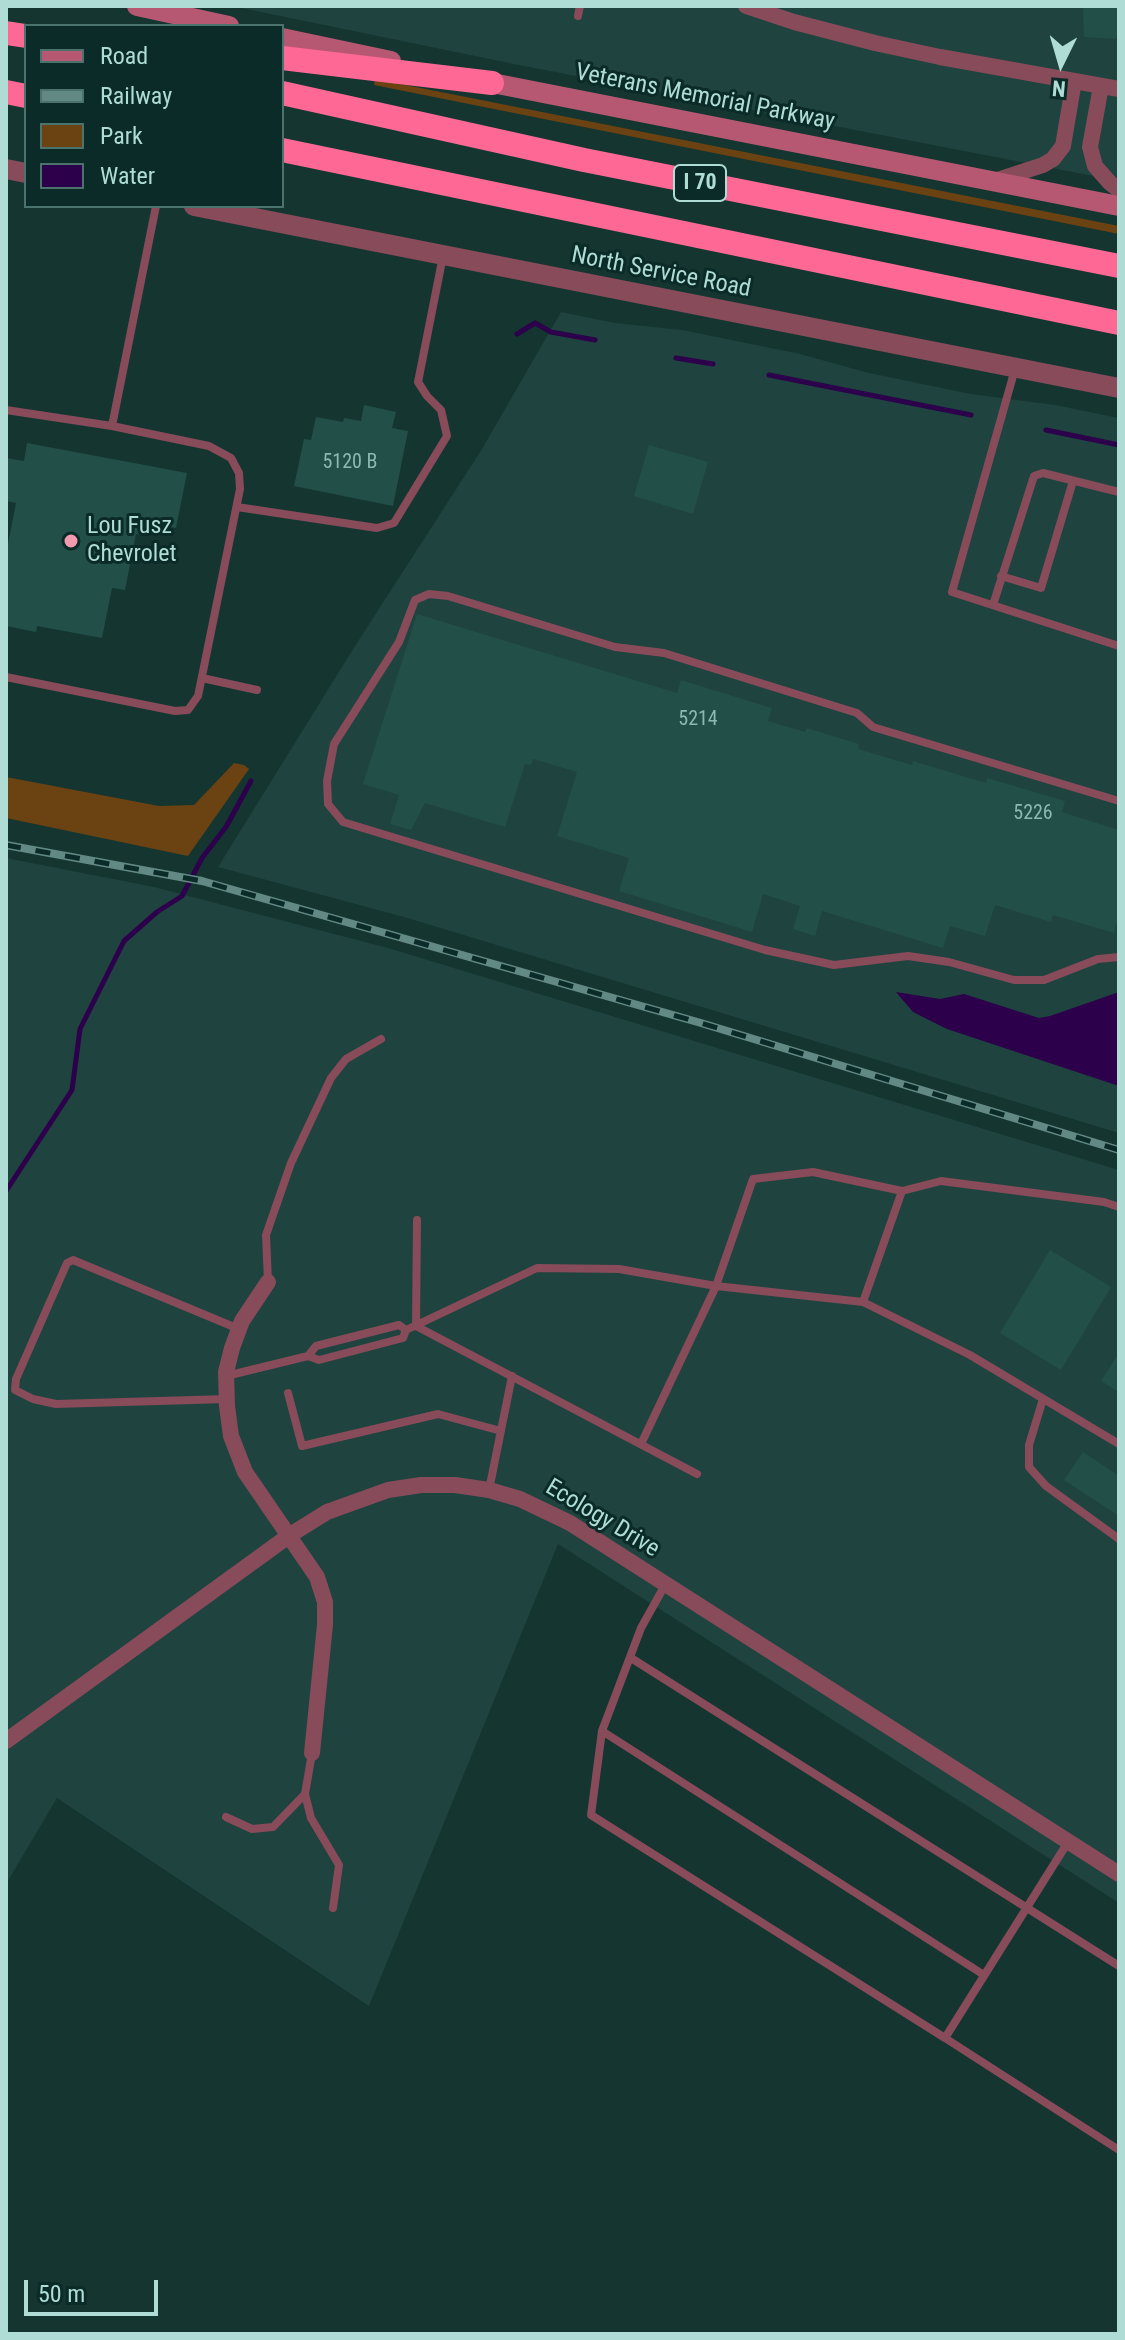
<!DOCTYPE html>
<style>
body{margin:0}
#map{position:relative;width:1125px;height:2340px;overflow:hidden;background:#153531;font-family:"Roboto Condensed",sans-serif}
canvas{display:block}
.frame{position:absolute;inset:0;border:8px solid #afdcd5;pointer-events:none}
.legend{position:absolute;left:24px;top:24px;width:260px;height:184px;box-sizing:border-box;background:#0a2b27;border:2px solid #4c726d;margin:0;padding:10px 14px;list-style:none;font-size:24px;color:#afdcd5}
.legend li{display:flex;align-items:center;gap:16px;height:40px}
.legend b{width:40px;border:2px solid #4c726d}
.north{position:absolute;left:1021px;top:24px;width:80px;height:80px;-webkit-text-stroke:6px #0a2b27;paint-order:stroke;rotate:185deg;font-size:22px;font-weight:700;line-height:32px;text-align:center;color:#afdcd5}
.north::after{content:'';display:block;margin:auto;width:28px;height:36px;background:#afdcd5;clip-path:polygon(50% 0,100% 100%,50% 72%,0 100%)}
.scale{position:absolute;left:24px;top:2280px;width:134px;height:36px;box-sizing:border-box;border:4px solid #afdcd5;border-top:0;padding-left:10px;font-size:24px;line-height:28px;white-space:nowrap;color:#afdcd5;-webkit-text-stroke:6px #0a2b27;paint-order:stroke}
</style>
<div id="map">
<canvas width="1125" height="2340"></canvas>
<div class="frame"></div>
<ul class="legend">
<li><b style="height:10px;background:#b75872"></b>Road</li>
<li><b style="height:10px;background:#638984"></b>Railway</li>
<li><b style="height:22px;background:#6b4212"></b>Park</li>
<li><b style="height:22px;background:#2d004c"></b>Water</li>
</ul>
<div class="north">N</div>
<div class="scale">50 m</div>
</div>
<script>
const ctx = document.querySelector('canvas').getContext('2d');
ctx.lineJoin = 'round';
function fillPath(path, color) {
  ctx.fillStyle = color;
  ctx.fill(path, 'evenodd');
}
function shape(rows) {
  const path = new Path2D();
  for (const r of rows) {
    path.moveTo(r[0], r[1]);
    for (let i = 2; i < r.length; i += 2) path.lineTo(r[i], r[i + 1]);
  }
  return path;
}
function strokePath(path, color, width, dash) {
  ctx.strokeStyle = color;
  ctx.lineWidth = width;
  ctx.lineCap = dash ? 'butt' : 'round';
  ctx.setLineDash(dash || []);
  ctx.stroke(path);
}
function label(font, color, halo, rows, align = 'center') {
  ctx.font = font + ' "Roboto Condensed",sans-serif';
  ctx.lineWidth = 6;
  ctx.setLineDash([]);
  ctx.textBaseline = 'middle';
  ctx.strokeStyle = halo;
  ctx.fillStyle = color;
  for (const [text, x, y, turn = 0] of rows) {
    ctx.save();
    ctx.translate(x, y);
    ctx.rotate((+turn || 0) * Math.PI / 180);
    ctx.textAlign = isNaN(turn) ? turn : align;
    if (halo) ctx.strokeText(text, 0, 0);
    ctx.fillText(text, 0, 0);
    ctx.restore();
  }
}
const built = shape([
 [232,6,1119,6,1119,181,509,63],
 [561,312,615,323,682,330,800,354,869,373,971,394,1055,405,1119,418,1119,1133,404,917,218,867,355,646,482,449],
 [6,858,154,887,388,948,1119,1170,1119,1903,558,1544,369,2006,57,1798,6,1884]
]);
const green = shape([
 [375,79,1119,226,1119,234,374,85],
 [234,763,244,765,249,769,188,856,6,818,6,777,159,806,194,805]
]);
const water = shape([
 [896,992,940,999,964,994,1039,1018,1050,1016,1119,992,1119,1086,947,1029,913,1012]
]);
const stream = shape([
 [517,334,535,323,551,332,595,340],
 [676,358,713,364],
 [769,375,971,415],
 [1046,430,1119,445],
 [6,1191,72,1090,80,1029,124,941,157,912,182,896,202,858,226,827,251,781]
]);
const building = shape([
 [1083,6,1119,6,1119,36,1116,36,1116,39,1084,37],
 [364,405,396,412,392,428,408,431,393,506,294,486,304,439,311,440,316,417,343,422,344,418,361,421],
 [27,443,187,473,176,528,151,524,149,536,136,534,125,590,112,588,102,638,37,626,36,632,6,626,6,554,16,503,6,501,6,458,24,461],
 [649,445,708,462,693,514,634,496],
 [417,614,677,693,681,680,772,708,768,721,805,732,807,728,859,744,858,749,912,765,913,761,986,783,987,778,1065,801,1062,812,1119,830,1119,925,1116,924,1114,933,1053,915,1051,922,995,905,985,936,950,926,943,948,822,911,815,936,793,929,800,906,763,894,752,932,619,891,629,858,557,836,577,772,533,759,531,765,525,764,505,827,425,803,411,830,390,824,399,795,363,784],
 [1050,1250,1111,1287,1061,1370,1000,1333],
 [1119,1353,1119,1392,1101,1381],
 [1083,1452,1119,1476,1119,1516,1064,1480]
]);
const service = shape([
 [578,16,580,6],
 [1015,369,952,592,1119,646],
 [6,410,112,426,209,446,231,458,239,473,240,489,198,696,188,710,175,711,6,677],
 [112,426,156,206],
 [237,507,377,528,394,523,447,436,441,410,427,396,418,382,443,256],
 [1001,576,1041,588,1073,481],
 [993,605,1034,476,1043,473,1119,492],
 [202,678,257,690],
 [1119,801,873,727,857,713,664,653,615,647,448,596,429,594,415,600,399,642,334,744,327,781,328,804,343,822,765,950,834,965,908,956,949,962,1014,980,1044,980,1098,959,1119,957],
 [268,1282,266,1235,291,1163,331,1078,346,1059,381,1039],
 [863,1302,902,1191],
 [416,1326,697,1474],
 [416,1326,417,1220],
 [308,1356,316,1346,399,1325,406,1330],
 [226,1376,308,1356,319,1360,403,1338,406,1330,537,1268,619,1269,716,1286,863,1302,970,1355,1119,1444],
 [288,1393,302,1446,438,1414,501,1431],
 [227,1399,56,1404,33,1399,15,1390,16,1379,67,1263,73,1260,239,1329],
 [1043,1399,1029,1445,1029,1467,1046,1486,1119,1539],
 [641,1444,716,1286,753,1179,813,1172,902,1191,941,1181,1104,1202,1119,1207],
 [489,1490,512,1376],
 [665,1585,641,1628,602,1731,591,1815,945,2038],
 [631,1658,1119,1966],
 [602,1731,984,1975],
 [312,1753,305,1794,311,1818,339,1865,333,1908],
 [226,1817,252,1829,273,1827,305,1794],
 [1068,1842,945,2038,1119,2150]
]);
const minor = shape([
 [746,6,794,22,875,43,940,57,1119,89],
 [1101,86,1090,147,1095,166,1110,183,1119,190],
 [994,181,1043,165,1053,159,1063,146,1074,81],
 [268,1282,242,1321,232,1348,226,1372,227,1406,231,1436,245,1472,317,1577,325,1602,325,1625,312,1753],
 [6,1741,290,1535,327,1512,388,1490,421,1485,455,1485,489,1490,520,1499,570,1523,1119,1874]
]);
const tertiary = shape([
 [6,169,26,173],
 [194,206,1119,388]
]);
const secondary = shape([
 [137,6,229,26],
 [282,38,391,61],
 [477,80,1119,206]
]);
const motorway = shape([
 [6,33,26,36],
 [282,58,492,83],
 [6,92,26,96],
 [282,93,584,160,1119,266],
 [282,150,1119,323]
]);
const rail = shape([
 [6,845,202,881,701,1023,1119,1150]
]);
const markers = [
 [71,541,8,"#f29aae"]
];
const numberNames = [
 ["5120 B",350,463],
 ["5214",698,720],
 ["5226",1033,814]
];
const shields = [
 [700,183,52]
];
const shieldNames = [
 ["I 70",700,183]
];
const streetNames = [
 ["Veterans Memorial Parkway",705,98,11],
 ["North Service Road",661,273,11],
 ["Ecology Drive",602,1519,31]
];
const poiNames = [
 ["Lou Fusz",87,527],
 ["Chevrolet",87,555]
];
fillPath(built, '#1f433e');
fillPath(green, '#6b4212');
fillPath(water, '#2d004c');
strokePath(stream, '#2d004c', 5);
fillPath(building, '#234f49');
strokePath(service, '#874b5a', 8);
strokePath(minor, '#874b5a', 16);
strokePath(tertiary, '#874b5a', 20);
strokePath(secondary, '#b75872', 20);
strokePath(motorway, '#fd6994', 24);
strokePath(rail, '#638984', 8);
strokePath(rail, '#0a2b27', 5, [15]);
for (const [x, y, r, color] of markers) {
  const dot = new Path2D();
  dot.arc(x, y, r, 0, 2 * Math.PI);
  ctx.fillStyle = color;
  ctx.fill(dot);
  strokePath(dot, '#0a2b27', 3);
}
label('20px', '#8cb9b2', null, numberNames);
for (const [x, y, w] of shields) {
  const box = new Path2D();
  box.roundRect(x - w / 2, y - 18, w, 36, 6);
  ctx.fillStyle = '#0a2b27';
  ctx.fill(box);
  strokePath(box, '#afdcd5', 2);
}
label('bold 22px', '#afdcd5', null, shieldNames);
label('24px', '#afdcd5', '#0a2b27', streetNames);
label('24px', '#afdcd5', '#0a2b27', poiNames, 'left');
</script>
